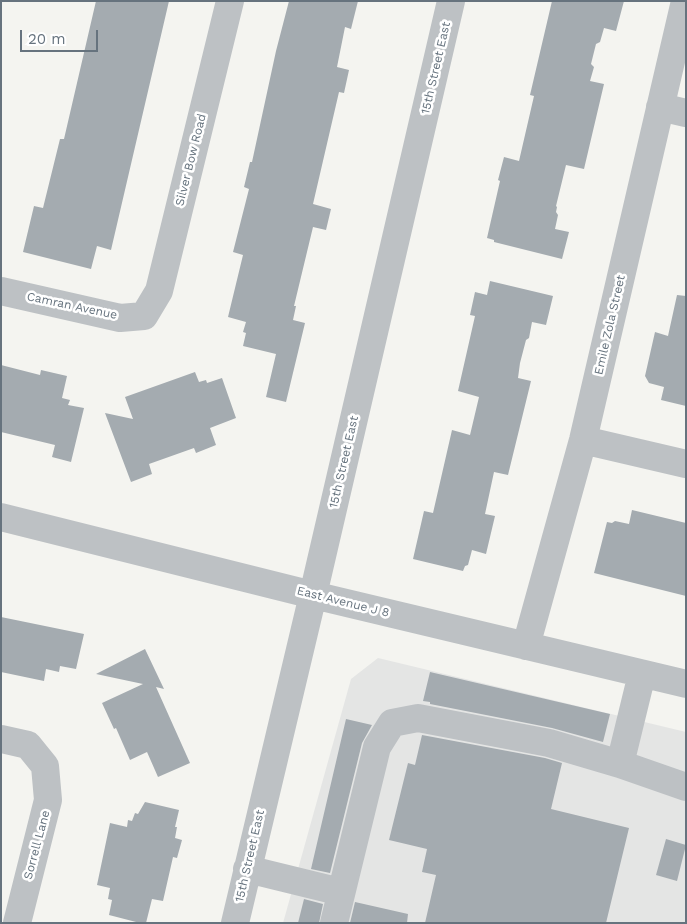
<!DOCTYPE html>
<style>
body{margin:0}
#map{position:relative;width:687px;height:924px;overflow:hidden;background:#f4f4f0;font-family:"Work Sans",sans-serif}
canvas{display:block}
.frame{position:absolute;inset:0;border:2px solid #66737e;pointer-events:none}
.scale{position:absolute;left:20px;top:30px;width:78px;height:22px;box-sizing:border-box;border:2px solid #66737e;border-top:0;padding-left:6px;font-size:15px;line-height:18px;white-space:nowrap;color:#66737e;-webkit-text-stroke:4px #fff;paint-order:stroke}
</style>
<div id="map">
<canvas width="687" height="924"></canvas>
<div class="frame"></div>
<div class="scale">20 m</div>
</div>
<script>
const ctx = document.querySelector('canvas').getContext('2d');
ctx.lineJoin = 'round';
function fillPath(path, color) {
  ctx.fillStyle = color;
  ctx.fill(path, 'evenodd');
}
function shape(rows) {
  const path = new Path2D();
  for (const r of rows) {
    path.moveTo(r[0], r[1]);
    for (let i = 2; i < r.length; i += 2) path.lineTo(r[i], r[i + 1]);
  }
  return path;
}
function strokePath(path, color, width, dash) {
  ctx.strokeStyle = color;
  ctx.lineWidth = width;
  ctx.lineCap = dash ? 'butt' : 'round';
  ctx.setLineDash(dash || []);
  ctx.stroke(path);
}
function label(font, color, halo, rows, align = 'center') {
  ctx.font = font + ' "Work Sans",sans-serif';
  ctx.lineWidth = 5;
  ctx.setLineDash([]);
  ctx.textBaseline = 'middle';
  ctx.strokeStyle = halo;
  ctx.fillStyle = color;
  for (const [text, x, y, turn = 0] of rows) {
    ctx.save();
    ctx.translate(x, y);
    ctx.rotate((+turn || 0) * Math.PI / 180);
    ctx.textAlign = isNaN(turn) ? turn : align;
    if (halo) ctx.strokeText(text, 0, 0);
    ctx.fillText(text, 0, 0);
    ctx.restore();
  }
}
const built = shape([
 [378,658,686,732,686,923,283,923,351,679]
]);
const building = shape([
 [96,1,169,1,111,250,97,246,91,269,23,252,34,206,43,208,60,139,64,139],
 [289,1,358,1,351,29,345,27,337,67,349,70,344,93,339,92,313,204,331,209,326,230,313,227,294,306,296,306,293,320,305,323,286,402,266,397,276,354,243,346,246,333,243,332,246,322,228,317,243,255,233,252,249,189,244,187,250,162,252,162,276,51],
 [552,1,624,1,616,31,604,28,600,42,596,44,591,64,594,67,590,81,604,84,584,169,566,165,556,206,557,207,556,212,558,215,555,229,569,232,562,259,494,242,494,240,487,238,500,181,498,180,504,157,519,161,534,96,530,95],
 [490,281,553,296,546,325,532,322,529,338,526,340,520,363,518,378,531,381,508,475,494,472,485,514,495,516,486,554,472,550,468,565,465,566,463,571,413,559,424,511,433,513,452,430,470,435,479,397,458,391,475,316,470,315,475,292,487,295],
 [677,295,686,296,686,406,661,400,664,387,649,383,645,376,655,332,668,336],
 [1,365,40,375,41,370,67,376,62,398,70,400,68,405,84,408,71,462,52,457,55,445,1,432],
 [195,372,199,382,206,380,207,383,222,378,236,418,210,428,216,445,196,453,194,448,149,464,152,474,131,482,105,413,133,419,125,397],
 [632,510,686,523,686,596,594,573,607,522,612,523,615,521,629,524],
 [1,617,84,634,76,669,60,666,59,672,46,669,44,681,1,672],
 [145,649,164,689,156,687,190,763,158,777,147,752,130,760,116,728,114,729,102,703,143,684,96,674],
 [430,672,610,714,603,742,552,728,430,704,430,702,423,701],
 [346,719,372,725,362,743,330,873,311,869],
 [422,735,545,758,562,763,551,809,629,828,606,923,425,923,436,875,422,872,427,849,389,840,408,763,415,765],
 [145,802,179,810,175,827,177,827,175,838,182,840,177,858,173,857,163,901,152,899,146,923,140,923,109,915,112,900,108,899,110,888,97,885,110,823,127,827,128,820,132,821,135,813,138,814],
 [666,839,686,845,677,881,656,875],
 [304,899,323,904,319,923,298,923],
 [355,902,408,914,407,923,350,923]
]);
const minor = shape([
 [660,107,686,113],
 [1,291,120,318,144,316,159,291,230,1],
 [583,440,686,464],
 [1,517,313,595,686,684],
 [526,646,583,440,685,1],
 [1,739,28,745,45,766,48,800,17,923],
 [620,764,642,674],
 [247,869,341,892],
 [235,923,313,595,451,1],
 [334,923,377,747,392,723,418,718,549,743,620,764,686,787]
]);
const streetNames = [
 ["15th Street East",436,68,-77],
 ["Silver Bow Road",191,160,-76],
 ["Camran Avenue",72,306,12],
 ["Emile Zola Street",610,325,-77],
 ["15th Street East",344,462,-77],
 ["East Avenue J 8",343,602,14],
 ["Sorrell Lane",37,845,-75],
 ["15th Street East",250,856,-77]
];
fillPath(built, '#e4e5e4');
fillPath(building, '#a4abb0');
strokePath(minor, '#bdc1c4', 28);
label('12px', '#66737e', '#fff', streetNames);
</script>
